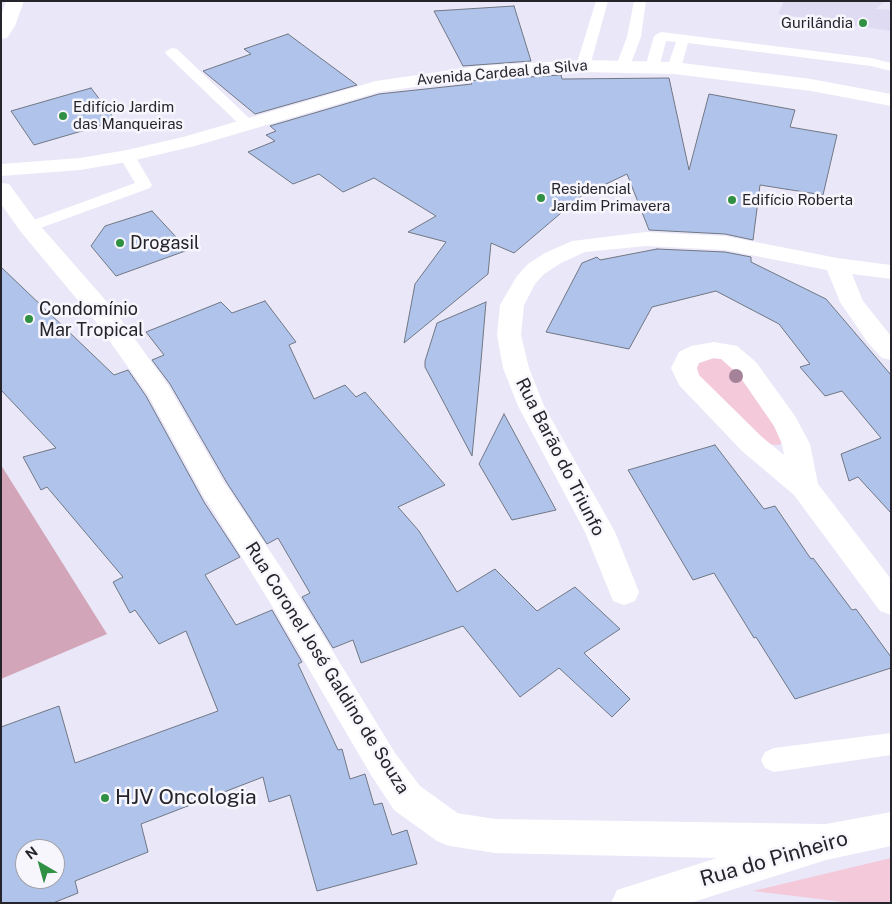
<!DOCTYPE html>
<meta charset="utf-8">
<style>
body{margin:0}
#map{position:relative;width:892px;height:904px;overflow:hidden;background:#eae7f8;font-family:"Public Sans",sans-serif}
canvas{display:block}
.frame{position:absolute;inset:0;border:2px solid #25242a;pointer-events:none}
.north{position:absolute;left:15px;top:839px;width:50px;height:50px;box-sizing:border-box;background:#f7f6fd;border:1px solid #a3a2a9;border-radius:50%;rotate:322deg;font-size:14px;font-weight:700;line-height:20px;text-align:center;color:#25242a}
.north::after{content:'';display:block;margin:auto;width:18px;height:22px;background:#309043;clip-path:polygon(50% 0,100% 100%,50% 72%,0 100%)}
</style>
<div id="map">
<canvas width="892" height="904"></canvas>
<div class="frame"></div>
<div class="north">N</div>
</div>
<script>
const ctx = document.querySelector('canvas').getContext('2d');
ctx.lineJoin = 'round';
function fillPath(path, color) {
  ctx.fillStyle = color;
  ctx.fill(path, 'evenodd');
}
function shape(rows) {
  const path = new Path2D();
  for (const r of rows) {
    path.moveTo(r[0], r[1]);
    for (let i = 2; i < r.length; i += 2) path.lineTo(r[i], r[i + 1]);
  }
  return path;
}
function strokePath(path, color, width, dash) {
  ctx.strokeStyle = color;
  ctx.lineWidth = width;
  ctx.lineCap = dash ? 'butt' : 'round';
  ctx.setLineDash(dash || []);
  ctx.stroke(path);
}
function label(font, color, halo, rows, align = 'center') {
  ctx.font = font + ' "Public Sans",sans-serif';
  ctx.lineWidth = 5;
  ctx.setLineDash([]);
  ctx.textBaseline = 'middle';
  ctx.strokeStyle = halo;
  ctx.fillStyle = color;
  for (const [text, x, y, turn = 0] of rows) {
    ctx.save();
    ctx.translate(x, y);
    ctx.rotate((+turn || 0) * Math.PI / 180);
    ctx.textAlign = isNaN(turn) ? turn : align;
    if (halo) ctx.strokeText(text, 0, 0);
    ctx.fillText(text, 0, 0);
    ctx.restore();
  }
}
const built = shape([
 [784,1,885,1,876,9,891,10,891,31,778,14]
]);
const green = shape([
 [708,358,723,359,736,367,787,438,779,445,765,444,696,378,694,365],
 [891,858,891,903,852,903,753,891]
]);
const forest = shape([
 [1,465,107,634,1,679]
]);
const building = shape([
 [514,6,531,61,463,66,434,11,514,6],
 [288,34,357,85,255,114,203,71,251,54,244,49,288,34],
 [561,75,562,79,669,78,689,170,709,94,795,110,790,127,837,135,823,195,760,185,753,240,725,234,649,230,627,174,581,196,514,253,491,243,488,274,404,343,415,284,446,242,408,232,436,216,374,178,343,192,319,174,293,184,248,152,275,141,266,135,276,131,270,126,379,94,472,84,470,81,479,80,561,75],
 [91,88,116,121,34,145,11,111,91,88],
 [152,211,188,250,116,276,91,246,105,226,152,211],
 [657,249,725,252,751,257,751,262,826,299,891,375,891,513,858,477,849,481,841,454,881,438,842,391,825,396,800,367,810,364,779,324,716,291,652,307,629,349,546,332,582,263,597,257,600,260,657,249],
 [1,267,114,375,128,370,146,396,204,502,240,557,205,575,236,625,272,610,302,662,298,664,338,750,342,749,350,779,365,774,374,805,382,803,392,835,407,830,417,864,317,891,290,795,269,802,263,777,141,824,148,852,75,881,78,893,53,903,1,903,1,727,59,706,75,763,218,711,186,631,159,644,135,610,130,613,113,582,123,577,47,487,41,490,23,457,56,448,1,390,1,267],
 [25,849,55,849,55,879,25,879,25,849],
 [265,301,296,342,289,345,314,399,345,385,356,397,365,392,445,485,398,507,419,531,457,592,495,569,537,611,575,587,620,629,584,653,630,699,612,717,559,668,520,697,463,626,361,663,353,640,333,648,302,597,310,593,278,538,267,544,227,483,170,384,152,360,164,355,146,332,221,302,232,313,265,301],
 [486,302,480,373,472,456,425,367,425,361,437,323,486,302],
 [504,414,556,510,512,520,479,464,504,414],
 [715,445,764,509,775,506,811,559,813,558,852,610,856,609,891,657,891,668,795,699,756,637,754,638,714,573,693,580,628,470,715,445]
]);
const service = shape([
 [596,1,608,1,590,66,583,70,576,66,596,1],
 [634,1,646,1,641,37,630,66,623,70,616,66,627,37,634,1],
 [661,32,871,58,891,63,891,71,871,66,688,43,681,68,674,72,667,68,676,42,666,41,659,68,657,71,647,71,645,68,654,36,661,32],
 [172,48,177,49,252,121,254,124,252,127,242,127,167,55,165,52,172,48],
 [127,151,132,153,135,156,152,185,150,188,35,230,23,230,21,227,23,224,135,183,119,156,122,153,127,151],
 [891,733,891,755,774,772,765,768,761,760,765,752,774,748,891,733]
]);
const pedestrian = shape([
 [216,482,226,485,291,583,395,753,420,786,463,817,468,829,463,841,450,846,437,841,394,810,371,775,269,601,202,493,206,485,216,482]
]);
const minor = shape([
 [6,1,24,1,15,26,7,38,1,39,1,15,6,1],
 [1,183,9,184,37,222,114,310,168,385,230,493,226,501,216,504,206,501,148,395,96,322,21,232,1,204,1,183],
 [646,232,725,236,837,258,891,265,891,279,852,274,863,301,891,336,891,360,882,358,868,343,840,302,827,270,725,250,646,246,585,252,561,263,544,274,535,284,524,305,521,335,529,368,544,406,615,532,639,592,635,601,624,605,613,601,585,532,518,406,503,368,497,335,500,305,517,276,528,264,545,253,572,241,646,232],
 [714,342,737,346,756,362,795,416,810,444,818,484,891,579,891,615,880,611,794,495,742,451,679,385,671,368,679,352,691,346,714,342],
 [714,358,721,359,738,374,774,426,782,444,784,455,762,437,699,375,697,368,699,363,714,358],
 [450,812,495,819,826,824,891,812,891,846,826,860,690,903,611,903,617,890,717,858,495,853,450,846,437,841,432,829,437,817,450,812]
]);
const secondary = shape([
 [583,60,674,62,811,79,891,94,891,106,811,91,674,74,583,72,479,78,379,92,195,146,127,162,80,170,1,176,1,164,80,158,127,150,183,137,376,81,479,66,583,60]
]);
const trees = [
 [736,376]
];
const markers = [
 [863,23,5,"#309043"],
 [63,116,5,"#309043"],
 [541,198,5,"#309043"],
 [732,200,5,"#309043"],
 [120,243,5,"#309043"],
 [29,319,5,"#309043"],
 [105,798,5,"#309043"]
];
const farPoinames = [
 ["Gurilândia",853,23,"right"],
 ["Edifício Jardim",73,107],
 ["das Manqueiras",73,124],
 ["Residencial",551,189],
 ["Jardim Primavera",551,206],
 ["Edifício Roberta",742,200]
];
const farStreetnames = [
 ["Avenida Cardeal da Silva",502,73,-5]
];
const poiNames = [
 ["Drogasil",130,243],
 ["Condomínio",39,309],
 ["Mar Tropical",39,330]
];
const streetNames = [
 ["Rua Barão do Triunfo",560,457,63],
 ["Rua Coronel José Galdino de Souza",327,668,58]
];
const nearPoinames = [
 ["HJV Oncologia",115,798]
];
const nearStreetnames = [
 ["Rua do Pinheiro",774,859,-16]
];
fillPath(built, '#dfdbf3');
fillPath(green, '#f4c9da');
fillPath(forest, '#d3a5b8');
fillPath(building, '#b0c3ea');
strokePath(building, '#707784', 1);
fillPath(service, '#fff');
fillPath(pedestrian, '#fff');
fillPath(minor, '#fff');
fillPath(secondary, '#fff');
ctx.fillStyle = '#a4839a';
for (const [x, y] of trees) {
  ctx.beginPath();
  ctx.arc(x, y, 7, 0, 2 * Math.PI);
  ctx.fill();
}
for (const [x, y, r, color] of markers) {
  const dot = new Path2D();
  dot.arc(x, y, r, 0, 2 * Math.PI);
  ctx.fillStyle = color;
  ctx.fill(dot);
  strokePath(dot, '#f7f6fd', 2);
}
label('15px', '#25242a', '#f7f6fd', farPoinames, 'left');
label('15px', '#25242a', '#f7f6fd', farStreetnames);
label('18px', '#25242a', '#f7f6fd', poiNames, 'left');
label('18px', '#25242a', '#f7f6fd', streetNames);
label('21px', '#25242a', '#f7f6fd', nearPoinames, 'left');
label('21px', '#25242a', '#f7f6fd', nearStreetnames);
</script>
